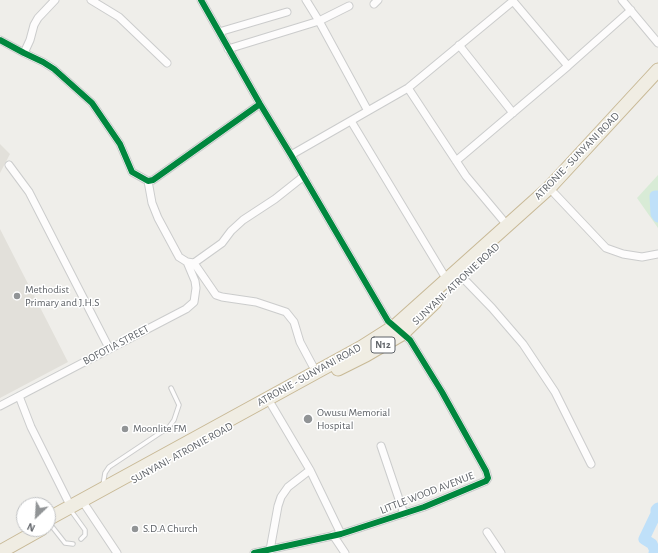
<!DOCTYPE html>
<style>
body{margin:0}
#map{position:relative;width:658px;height:553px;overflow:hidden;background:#efeeea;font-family:"Alegreya Sans",sans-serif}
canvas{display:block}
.north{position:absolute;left:16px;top:497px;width:40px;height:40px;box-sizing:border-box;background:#fff;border:1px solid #bfc1c3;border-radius:50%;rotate:205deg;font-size:11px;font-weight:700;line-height:16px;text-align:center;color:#5f6368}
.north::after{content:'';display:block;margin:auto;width:14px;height:18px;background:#919496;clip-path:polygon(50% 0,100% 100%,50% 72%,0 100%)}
</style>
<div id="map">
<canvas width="658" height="553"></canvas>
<div class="north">N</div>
</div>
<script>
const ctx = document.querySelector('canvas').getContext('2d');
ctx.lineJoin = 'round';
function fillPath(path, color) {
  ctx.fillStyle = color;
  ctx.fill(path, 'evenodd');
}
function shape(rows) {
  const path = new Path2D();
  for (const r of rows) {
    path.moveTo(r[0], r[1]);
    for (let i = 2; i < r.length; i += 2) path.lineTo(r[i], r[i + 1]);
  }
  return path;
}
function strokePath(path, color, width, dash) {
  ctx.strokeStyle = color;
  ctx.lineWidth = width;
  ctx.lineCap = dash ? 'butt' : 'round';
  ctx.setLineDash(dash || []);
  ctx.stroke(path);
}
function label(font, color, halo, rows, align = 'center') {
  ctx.font = font + ' "Alegreya Sans",sans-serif';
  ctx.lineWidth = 3;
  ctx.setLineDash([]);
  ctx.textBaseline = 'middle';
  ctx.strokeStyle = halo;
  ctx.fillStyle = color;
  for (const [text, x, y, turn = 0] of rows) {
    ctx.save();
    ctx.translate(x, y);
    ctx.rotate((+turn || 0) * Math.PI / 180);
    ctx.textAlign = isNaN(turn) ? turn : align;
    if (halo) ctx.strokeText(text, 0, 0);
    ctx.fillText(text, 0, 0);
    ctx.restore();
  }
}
const education = shape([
 [0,144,10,154,0,173],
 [0,229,68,362,0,398]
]);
const green = shape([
 [658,175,658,228,637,198]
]);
const river = shape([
 [658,196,655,196,656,214,658,217],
 [654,553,655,551,652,544,644,539,656,514,656,510,658,508]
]);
const lane = shape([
 [103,485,105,473,109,467,169,427,174,420,179,405,171,388],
 [72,512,85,530,85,535,81,539],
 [50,524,65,543,73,544]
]);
const street = shape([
 [91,0,119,17,167,63],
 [201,0,260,104,291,155,388,321,410,340,442,392,486,471,488,478,486,481,424,507,341,534,254,553],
 [306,0,319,21,368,111],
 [513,0,513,1,568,66,631,10],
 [622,0,658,43],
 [374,4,378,0],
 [219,32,287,12],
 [0,40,24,53,43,62,54,69,92,103,120,144,132,172,148,181,153,180,260,104],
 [459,45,513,113],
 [228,49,319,21,349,6],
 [24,53,30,40,34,25,38,18,55,0],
 [408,88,466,176,507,225],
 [351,121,447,280],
 [291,155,408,88,513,1],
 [456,161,568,66],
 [9,165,29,192,109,348],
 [148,181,152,203,158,218,179,257,187,262,194,263,222,243,231,231,243,220,275,199,304,176],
 [554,193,606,248,623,254,642,257,658,254],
 [194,263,216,295,222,297,256,302,286,312,294,322,300,342,316,372],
 [462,277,492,308,523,344,555,392,591,464],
 [19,396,31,427,71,507],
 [271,404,310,470,341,534],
 [0,406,186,309,194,302,196,288,195,281,187,262],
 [381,446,404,514],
 [85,505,117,553],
 [487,532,501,553],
 [333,535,345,553],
 [270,550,278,506,281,497,288,487,310,470]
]);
const highway = shape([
 [338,369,366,355,402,334,435,302],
 [48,519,362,347,395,326,549,188,658,70],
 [0,552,41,529]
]);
const cycleway = shape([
 [201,0,260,104,291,155,388,321,410,340,442,392,486,471,488,478,486,481,424,507,341,534,254,553],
 [0,40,24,53,43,62,54,69,92,103,120,144,132,172,148,181,153,180,260,104]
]);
const markers = [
 [17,296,4,"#919496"],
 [308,419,5,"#919496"],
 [125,429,4,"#919496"],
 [135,529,4,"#919496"]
];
const shields = [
 [383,345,24]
];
const shieldNames = [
 ["N12",383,345]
];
const streetNames = [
 ["ATRONIE - SUNYANI ROAD",577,156,-46],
 ["SUNYANI- ATRONIE ROAD",456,284,-43],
 ["BOFOTIA STREET",116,345,-28],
 ["ATRONIE - SUNYANI ROAD",309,375,-29],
 ["SUNYANI- ATRONIE ROAD",182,453,-29],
 ["LITTLE WOOD AVENUE",427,493,-21]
];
const poiNames = [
 ["Methodist",25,290],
 ["Primary and J.H.S",25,303],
 ["Owusu Memorial",317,413],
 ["Hospital",317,426],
 ["Moonlite FM",133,429],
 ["S.D.A Church",143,529]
];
fillPath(education, '#e2e0da');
fillPath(green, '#d8ebd6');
strokePath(river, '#bfe0f9', 11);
strokePath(lane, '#cbcccc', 5.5);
strokePath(street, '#cbcccc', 9);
strokePath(highway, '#c8b996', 15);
strokePath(lane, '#fdfcfc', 3.5);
strokePath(street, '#fdfcfc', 7);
strokePath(highway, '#f0ede3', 13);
strokePath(cycleway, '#00873e', 6);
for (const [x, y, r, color] of markers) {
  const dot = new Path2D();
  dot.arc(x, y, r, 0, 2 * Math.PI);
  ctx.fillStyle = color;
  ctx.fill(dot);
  strokePath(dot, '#fff', 1.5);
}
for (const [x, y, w] of shields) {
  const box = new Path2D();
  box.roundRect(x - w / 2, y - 8, w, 16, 3);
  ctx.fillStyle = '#fff';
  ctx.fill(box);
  strokePath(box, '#5f6368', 1);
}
label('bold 10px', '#5f6368', null, shieldNames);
label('11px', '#5f6368', '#fff', streetNames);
label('11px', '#5f6368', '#fff', poiNames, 'left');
</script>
